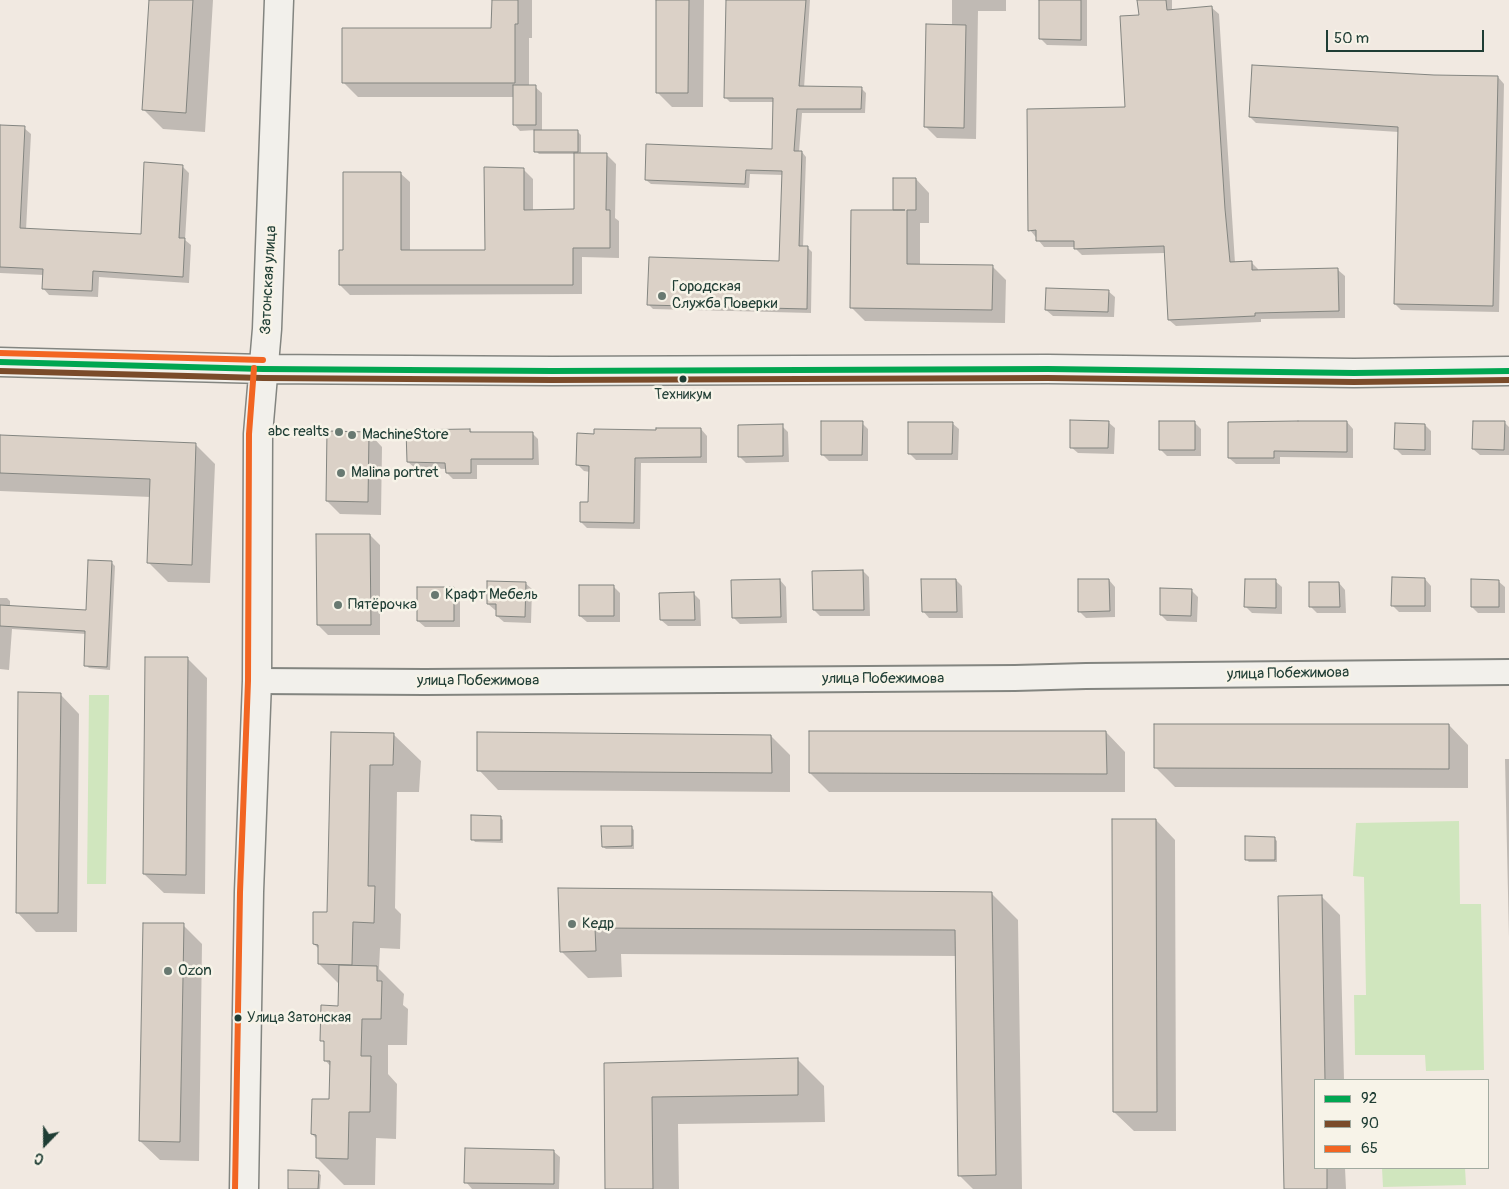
<!DOCTYPE html>
<meta charset="utf-8">
<style>
body{margin:0}
#map{position:relative;width:1509px;height:1189px;overflow:hidden;background:#f1e9e1;font-family:Pangolin,sans-serif}
canvas{display:block}
.legend{position:absolute;left:1314px;top:1079px;width:175px;height:90px;box-sizing:border-box;background:#f7f3e8;border:1px solid #a1aaa0;margin:0;padding:6px 9px;list-style:none;font-size:15px;color:#1f3d34}
.legend li{display:flex;align-items:center;gap:10px;height:25px}
.legend b{width:25px;border:1px solid #a1aaa0}
.north{position:absolute;left:20px;top:1119px;width:50px;height:50px;-webkit-text-stroke:4px #f7f3e8;paint-order:stroke;rotate:202deg;font-size:14px;font-weight:700;line-height:20px;text-align:center;color:#1f3d34}
.north::after{content:'';display:block;margin:auto;width:18px;height:22px;background:#1f3d34;clip-path:polygon(50% 0,100% 100%,50% 72%,0 100%)}
.scale{position:absolute;left:1326px;top:30px;width:158px;height:22px;box-sizing:border-box;border:2px solid #1f3d34;border-top:0;padding-left:6px;font-size:15px;line-height:18px;white-space:nowrap;color:#1f3d34;-webkit-text-stroke:4px #f7f3e8;paint-order:stroke}
</style>
<div id="map">
<canvas width="1509" height="1189"></canvas>
<ul class="legend">
<li><b style="height:6px;background:#00a651"></b>92</li>
<li><b style="height:6px;background:#7a4b2a"></b>90</li>
<li><b style="height:6px;background:#f26522"></b>65</li>
</ul>
<div class="north">С</div>
<div class="scale">50 m</div>
</div>
<script>
const ctx = document.querySelector('canvas').getContext('2d');
ctx.lineJoin = 'round';
function fillPath(path, color) {
  ctx.fillStyle = color;
  ctx.fill(path, 'evenodd');
}
function shape(rows) {
  const path = new Path2D();
  for (const r of rows) {
    path.moveTo(r[0], r[1]);
    for (let i = 2; i < r.length; i += 2) path.lineTo(r[i], r[i + 1]);
  }
  return path;
}
function strokePath(path, color, width, dash) {
  ctx.strokeStyle = color;
  ctx.lineWidth = width;
  ctx.lineCap = dash ? 'butt' : 'round';
  ctx.setLineDash(dash || []);
  ctx.stroke(path);
}
function label(font, color, halo, rows, align = 'center') {
  ctx.font = font + ' Pangolin,sans-serif';
  ctx.lineWidth = 5;
  ctx.setLineDash([]);
  ctx.textBaseline = 'middle';
  ctx.strokeStyle = halo;
  ctx.fillStyle = color;
  for (const [text, x, y, turn = 0] of rows) {
    ctx.save();
    ctx.translate(x, y);
    ctx.rotate((+turn || 0) * Math.PI / 180);
    ctx.textAlign = isNaN(turn) ? turn : align;
    if (halo) ctx.strokeText(text, 0, 0);
    ctx.fillText(text, 0, 0);
    ctx.restore();
  }
}
const green = shape([
 [89,695,109,695,106,884,87,884],
 [1459,821,1460,904,1481,904,1484,1070,1426,1071,1425,1055,1355,1055,1354,995,1366,995,1364,877,1353,876,1356,823],
 [1382,1168,1465,1168,1466,1185,1383,1187]
]);
const shadow = shape([
 [150,0,213,0,205,132,163,129,144,110],
 [493,0,532,0,532,38,529,38,529,87,535,87,542,93,542,132,578,132,581,135,581,154,606,154,616,164,615,218,619,221,619,258,582,257,582,294,350,295,340,285,344,252,400,173,410,182,410,251,486,251,523,169,533,179,533,211,575,210,576,154,539,154,536,151,536,130,520,131,514,124,514,97,358,97,343,82,493,29],
 [658,0,704,0,703,107,672,107,657,92],
 [727,0,810,0,804,88,861,88,866,93,865,113,802,113,799,152,802,152,806,157,803,247,808,248,812,252,811,313,653,309,649,305,780,263,783,175,750,174,749,188,651,184,646,180,773,150,775,102,730,102,725,97],
 [952,0,1006,0,1006,11,978,11,976,139,937,138,925,126,952,26],
 [1040,0,1087,0,1087,46,1047,45,1040,38],
 [1138,0,1172,0,1172,11,1212,8,1219,14,1235,263,1251,262,1258,269,1258,271,1338,270,1345,276,1345,318,1261,319,1261,322,1176,326,1169,320,1165,253,1082,255,1076,249,1076,247,1044,247,1030,230,1126,108,1140,17],
 [1434,76,1498,77,1504,84,1499,312,1401,310,1395,304,1399,132,1256,123,1250,117],
 [0,126,24,128,31,134,26,230,142,235,182,166,189,173,185,240,191,245,189,283,99,277,98,297,49,295,43,288,44,275,0,273],
 [916,179,929,193,929,223,920,223,920,266,992,266,1006,280,1005,323,865,321,851,307],
 [1108,291,1115,297,1114,317,1053,316,1046,310],
 [1108,422,1115,428,1114,454,1078,453,1071,447],
 [1194,422,1201,429,1201,456,1167,456,1160,449],
 [1347,422,1353,429,1353,458,1280,457,1280,464,1236,464,1229,458],
 [1504,422,1509,427,1509,455,1480,455,1473,449],
 [862,423,868,429,868,461,829,461,822,454],
 [952,423,959,429,958,460,916,460,909,453],
 [1425,425,1431,431,1431,455,1402,455,1396,449],
 [782,426,788,432,789,462,746,463,739,456],
 [701,429,707,436,707,463,641,463,640,529,587,528,581,522,590,504,590,472,584,471,578,465,658,432],
 [470,430,473,433,532,433,538,439,539,465,477,465,477,479,453,479,447,473,447,469,415,468,408,462],
 [369,433,382,447,381,515,340,514,327,501],
 [0,436,196,445,215,464,210,583,168,582,149,563,151,497,0,491],
 [370,535,380,545,380,635,328,635,318,625],
 [112,563,115,566,110,670,89,668,86,665,86,634,12,629,9,670,0,669,0,598,7,598,10,601,10,607,87,612],
 [863,571,869,577,870,616,820,616,814,610],
 [1425,579,1431,586,1431,612,1399,612,1393,606],
 [780,580,786,587,787,623,740,624,733,617],
 [956,580,962,586,963,618,929,618,923,611],
 [1109,580,1115,587,1115,617,1086,618,1079,611],
 [1275,581,1282,587,1282,614,1252,613,1246,607],
 [1498,581,1505,587,1505,613,1478,613,1472,607],
 [525,583,532,589,531,623,504,622,497,616,497,610,495,610,488,604],
 [1339,583,1345,590,1346,613,1317,613,1311,607],
 [613,586,620,593,620,622,587,622,580,616],
 [454,588,460,595,460,627,425,627,418,621],
 [1191,590,1198,597,1197,622,1167,621,1161,615],
 [694,594,700,600,701,626,668,626,661,620],
 [188,659,207,678,205,894,164,893,144,874],
 [60,694,79,714,77,932,36,932,17,912],
 [1449,725,1468,745,1468,788,1175,787,1156,768],
 [1106,732,1125,752,1125,792,829,792,810,773],
 [332,734,394,735,421,761,419,792,397,792,395,908,401,914,400,949,380,948,379,969,404,994,403,1005,408,1009,407,1045,388,1045,388,1074,397,1084,396,1139,376,1138,375,1185,344,1185,317,1158,317,1139,312,1134,331,1101,331,1067,325,1060,325,1044,322,1040,339,1007,340,985,319,964,319,949,314,944,328,913],
 [771,736,790,755,790,792,498,790,479,770],
 [1505,759,1509,759,1509,938],
 [500,817,503,820,503,843,475,842,473,839],
 [1156,820,1175,840,1176,1131,1134,1131,1114,1112],
 [631,827,634,830,634,849,606,849,603,847],
 [1274,838,1277,841,1277,862,1249,862,1246,859],
 [559,889,992,894,1018,920,1022,1189,973,1189,960,1176,956,956,621,954,622,977,588,978,561,951],
 [1321,896,1340,915,1344,1080,1315,1080,1315,1168,1345,1168,1346,1189,1285,1189],
 [183,925,202,944,199,1161,160,1160,140,1141],
 [797,1059,824,1086,825,1122,678,1124,679,1189,606,1189,605,1064],
 [553,1151,560,1157,559,1189,472,1189,466,1182],
 [318,1173,321,1175,320,1189,289,1189]
]);
const building = shape([
 [149,0,193,0,186,113,142,110,149,0],
 [492,0,518,0,518,24,515,24,515,83,342,83,342,28,491,28,492,0],
 [656,0,689,0,688,93,656,93,656,0],
 [726,0,806,0,799,86,862,87,861,109,797,109,794,151,802,151,799,246,808,246,807,309,647,305,649,257,779,261,782,171,746,170,745,184,645,180,646,144,772,149,773,98,724,98,726,0],
 [1039,0,1081,0,1081,40,1039,39,1039,0],
 [1137,0,1166,0,1167,10,1212,6,1225,209,1230,262,1252,261,1252,270,1338,268,1339,311,1255,313,1255,316,1168,320,1164,246,1074,249,1074,241,1036,241,1036,230,1028,231,1027,109,1125,107,1120,16,1139,15,1137,0],
 [926,24,966,25,964,128,924,127,926,24],
 [1252,65,1434,75,1498,76,1493,306,1394,304,1398,127,1249,117,1252,65],
 [513,85,536,85,536,125,513,125,513,85],
 [0,125,25,126,20,228,141,234,144,162,183,165,179,238,185,238,183,277,93,271,92,291,42,289,43,269,0,267,0,125],
 [534,130,578,130,578,152,534,152,534,130],
 [574,153,607,153,606,210,610,210,610,248,573,248,573,285,339,285,339,250,343,250,343,172,401,172,401,250,485,250,484,167,524,168,524,210,574,209,574,153],
 [893,178,916,178,916,210,907,210,907,264,993,265,992,310,850,308,851,210,905,210,893,210,893,178],
 [1046,288,1109,290,1108,312,1045,310,1046,288],
 [1070,420,1109,421,1108,448,1070,448,1070,420],
 [821,421,863,421,862,455,821,455,821,421],
 [1159,421,1195,421,1195,450,1159,450,1159,421],
 [1298,421,1347,421,1347,452,1274,451,1274,458,1228,458,1228,422,1298,421],
 [1473,421,1505,421,1504,450,1472,449,1473,421],
 [908,422,953,422,952,454,908,454,908,422],
 [1395,423,1425,424,1425,450,1394,449,1395,423],
 [783,424,783,456,738,457,738,425,783,424],
 [656,428,701,428,701,457,635,458,634,523,580,522,580,502,588,502,589,466,576,465,577,433,594,434,594,429,656,430,656,428],
 [470,429,470,432,533,432,533,459,471,459,471,473,446,473,445,463,407,462,406,430,470,429],
 [327,431,369,432,368,502,326,501,327,431],
 [0,435,196,443,192,565,147,563,150,479,0,473,0,435],
 [316,534,370,534,371,625,317,625,316,534],
 [88,560,112,561,107,667,84,666,85,631,0,626,0,605,86,610,88,560],
 [863,570,864,610,813,610,812,571,863,570],
 [1392,577,1425,578,1425,606,1391,606,1392,577],
 [780,579,781,617,732,618,731,580,780,579],
 [921,579,956,579,957,612,922,612,921,579],
 [1078,579,1109,579,1110,611,1078,612,1078,579],
 [1245,579,1276,579,1276,608,1244,607,1245,579],
 [1471,579,1499,580,1499,607,1471,607,1471,579],
 [487,581,526,582,525,617,496,616,496,604,487,604,487,581],
 [1309,582,1339,582,1340,607,1309,607,1309,582],
 [579,585,614,585,614,616,579,616,579,585],
 [417,587,454,587,454,621,417,621,417,587],
 [1160,588,1192,589,1191,616,1160,615,1160,588],
 [694,592,695,620,660,620,659,593,694,592],
 [145,657,188,657,186,875,143,874,145,657],
 [18,692,61,693,58,913,16,913,18,692],
 [1154,724,1449,724,1449,769,1154,768,1154,724],
 [809,731,1106,731,1107,774,809,773,809,731],
 [331,732,394,733,393,765,370,765,368,886,375,886,374,923,353,922,352,965,318,964,318,945,313,944,313,912,327,912,331,732],
 [477,732,771,735,772,773,477,771,477,732],
 [471,815,501,816,501,840,471,840,471,815],
 [1112,819,1156,819,1157,1112,1113,1112,1112,819],
 [601,826,632,826,632,846,602,847,601,826],
 [1245,836,1275,837,1275,860,1245,860,1245,836],
 [558,888,992,892,996,1175,958,1176,955,930,595,928,596,951,560,952,558,888],
 [1322,895,1325,1080,1315,1080,1315,1168,1327,1168,1327,1189,1284,1189,1278,896,1322,895],
 [143,923,184,923,180,1142,139,1141,143,923],
 [339,965,377,966,377,981,382,981,381,1019,362,1019,361,1056,371,1056,370,1112,349,1112,348,1159,316,1158,316,1135,311,1134,312,1099,329,1099,330,1061,324,1061,324,1041,320,1041,321,1005,338,1006,339,965],
 [798,1058,798,1095,652,1097,653,1189,605,1189,604,1063,798,1058],
 [465,1148,554,1150,554,1184,464,1183,465,1148],
 [288,1170,319,1171,318,1189,288,1189,288,1170]
]);
const street = shape([
 [257,681,425,682,1015,678,1086,676,1509,672]
]);
const secondary = shape([
 [0,362,263,369,552,371,1048,369,1354,373,1509,371],
 [244,1189,249,892,257,681,258,434,267,329,279,0]
]);
const bus1 = shape([
 [0,362,263,369,552,371,1048,369,1354,373,1509,371]
]);
const bus2 = shape([
 [0,371,263,378,552,380,1048,378,1354,382,1509,380]
]);
const bus3 = shape([
 [0,353,263,360],
 [235,1189,240,892,248,681,249,434,254,368]
]);
const markers = [
 [662,296,5,"#687971"],
 [683,379,4.5,"#1f3d34"],
 [339,432,5,"#687971"],
 [352,435,5,"#687971"],
 [341,473,5,"#687971"],
 [435,595,5,"#687971"],
 [338,605,5,"#687971"],
 [572,924,5,"#687971"],
 [168,971,5,"#687971"],
 [238,1018,4.5,"#1f3d34"]
];
const busNames = [
 ["Техникум",683,395],
 ["Улица Затонская",247,1018,"left"]
];
const streetNames = [
 ["Затонская улица",269,280,-87],
 ["улица Побежимова",1288,674,-1],
 ["улица Побежимова",883,679],
 ["улица Побежимова",478,681]
];
const poiNames = [
 ["Городская",672,287],
 ["Служба Поверки",672,304],
 ["abc realts",329,432,"right"],
 ["MachineStore",362,435],
 ["Malina portret",351,473],
 ["Крафт Мебель",445,595],
 ["Пятёрочка",348,605],
 ["Кедр",582,924],
 ["Ozon",178,971]
];
fillPath(green, '#d0e6be');
fillPath(shadow, '#0003');
fillPath(building, '#dbd1c7');
strokePath(building, '#838580', 1);
strokePath(street, '#838580', 28);
strokePath(secondary, '#838580', 31);
strokePath(street, '#f2f0eb', 24);
strokePath(secondary, '#f2f0eb', 28);
strokePath(bus1, '#00a651', 6);
strokePath(bus2, '#7a4b2a', 6);
strokePath(bus3, '#f26522', 6);
for (const [x, y, r, color] of markers) {
  const dot = new Path2D();
  dot.arc(x, y, r, 0, 2 * Math.PI);
  ctx.fillStyle = color;
  ctx.fill(dot);
  strokePath(dot, '#f7f3e8', 2);
}
label('14px', '#1f3d34', '#f7f3e8', busNames);
label('15px', '#1f3d34', '#f7f3e8', streetNames);
label('15px', '#1f3d34', '#f7f3e8', poiNames, 'left');
</script>
